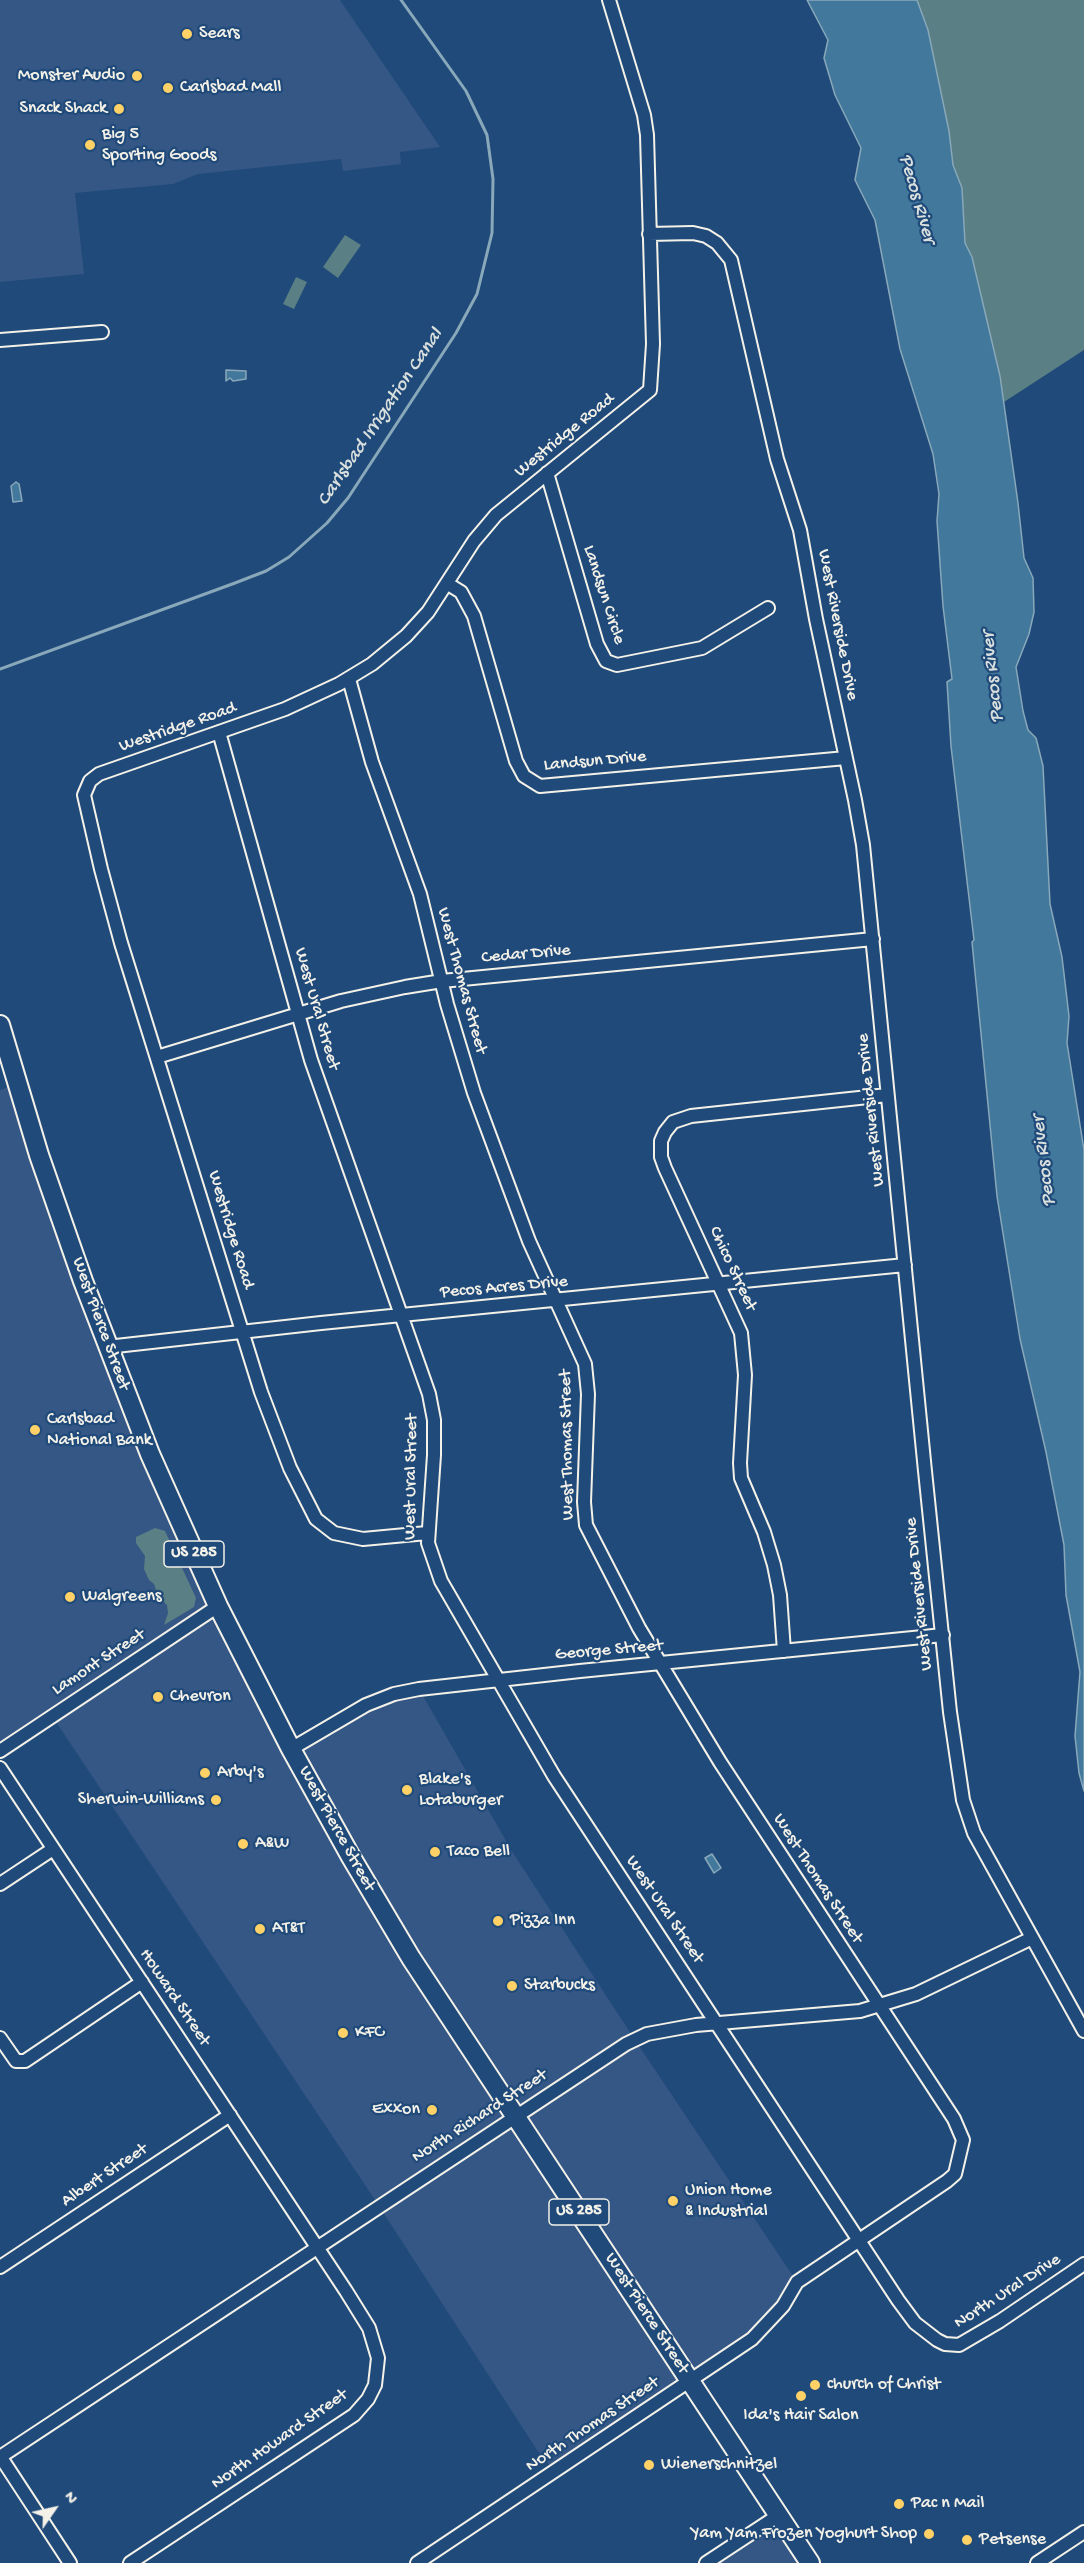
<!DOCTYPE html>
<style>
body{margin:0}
#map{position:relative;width:1084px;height:2563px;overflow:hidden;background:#1f4a7a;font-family:"Gochi Hand",sans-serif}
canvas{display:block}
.north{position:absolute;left:24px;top:2479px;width:60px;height:60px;-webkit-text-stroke:4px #1f4a7a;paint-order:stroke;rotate:56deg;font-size:16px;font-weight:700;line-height:24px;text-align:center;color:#f4f1e8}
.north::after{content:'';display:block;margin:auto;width:21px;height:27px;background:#f4f1e8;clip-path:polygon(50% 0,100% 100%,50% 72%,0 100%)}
</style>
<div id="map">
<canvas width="1084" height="2563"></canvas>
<div class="north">N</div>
</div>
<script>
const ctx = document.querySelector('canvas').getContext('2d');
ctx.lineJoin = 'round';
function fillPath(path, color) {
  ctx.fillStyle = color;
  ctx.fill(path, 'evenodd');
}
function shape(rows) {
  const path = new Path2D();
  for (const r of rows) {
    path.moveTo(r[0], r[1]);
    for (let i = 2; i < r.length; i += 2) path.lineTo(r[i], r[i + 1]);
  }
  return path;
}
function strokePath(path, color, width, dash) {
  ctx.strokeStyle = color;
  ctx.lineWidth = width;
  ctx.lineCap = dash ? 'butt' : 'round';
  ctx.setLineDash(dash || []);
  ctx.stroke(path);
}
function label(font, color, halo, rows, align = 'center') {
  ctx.font = font + ' "Gochi Hand",sans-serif';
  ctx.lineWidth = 4.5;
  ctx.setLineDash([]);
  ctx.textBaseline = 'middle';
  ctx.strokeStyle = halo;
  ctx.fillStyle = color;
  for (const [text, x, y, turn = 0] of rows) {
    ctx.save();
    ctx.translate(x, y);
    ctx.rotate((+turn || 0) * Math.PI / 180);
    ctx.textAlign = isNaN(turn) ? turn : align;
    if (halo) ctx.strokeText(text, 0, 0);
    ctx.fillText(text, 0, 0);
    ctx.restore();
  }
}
const built = shape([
 [0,0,340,0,440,147,400,152,401,164,343,171,341,159,198,174,173,184,75,193,84,274,0,282],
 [16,1084,107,1347,291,1748,346,1717,419,1689,513,1853,635,2040,797,2282,769,2323,555,2472,537,2450,379,2206,52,1716,0,1751,0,1090],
 [779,2515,810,2563,706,2563]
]);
const green = shape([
 [917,0,1084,0,1084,350,1004,402,972,257,965,243,962,188,953,165,949,131,928,30],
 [345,235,361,245,338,278,323,267],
 [296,277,307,282,294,309,283,304],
 [155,1528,165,1531,196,1598,194,1607,164,1625,168,1613,167,1605,158,1596,154,1584,149,1580,144,1569,145,1556,136,1543,136,1537]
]);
const water = shape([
 [807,0,917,0,928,30,949,131,953,165,962,188,965,243,972,257,1000,376,1018,503,1024,558,1033,578,1034,612,1029,634,1016,667,1023,711,1028,730,1036,738,1043,766,1050,904,1062,957,1069,1016,1067,1043,1084,1150,1084,1791,1079,1773,1075,1736,1080,1672,1066,1595,1064,1545,1046,1452,1020,1339,997,1196,972,942,974,940,951,746,947,682,952,679,943,606,937,521,939,494,933,454,900,349,875,220,855,180,861,148,835,95,824,58,828,40,807,0],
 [226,370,246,371,246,379,233,381,230,378,226,381,226,370],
 [16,482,19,484,22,501,13,502,11,486,16,482],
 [712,1854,721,1868,714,1873,705,1858,712,1854]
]);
const stream = shape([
 [0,669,235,583,266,571,289,557,327,523,348,498,456,333,477,294,492,233,493,179,487,135,466,91,401,0]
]);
const minor = shape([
 [649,234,693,233,706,236,717,243,731,260,777,459,800,530,816,619,855,800,863,845,925,1471,950,1712,963,1800,974,1833,1084,2031],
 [0,340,102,332],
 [547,473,597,644,606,661,617,665,702,648,768,608],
 [448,584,461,592,474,616,516,761,524,776,540,786,846,758],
 [349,679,372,762,420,894,447,1004,474,1093,529,1241,585,1364,588,1394,584,1502,586,1525,639,1628,720,1762,954,2119,963,2140,955,2174,947,2181,797,2282,783,2306,752,2339,417,2563],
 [219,732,311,1060,429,1394,434,1420,434,1455,428,1543,441,1581,554,1776,898,2300,915,2323,937,2340,945,2344,959,2345,1000,2321,1084,2264],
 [157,1057,341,1001,405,987,442,981,873,939],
 [107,1347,321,1323,905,1265],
 [427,1533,363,1539,334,1533,316,1519,290,1468,261,1392,121,943,101,869,84,795,90,781,99,774,285,709,339,684,372,664,406,636,428,612,474,541,496,515,650,390,653,344,647,135,644,115,609,0],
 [784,1651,780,1595,774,1565,764,1532,741,1478,740,1463,745,1375,741,1333,665,1168,661,1157,661,1141,665,1132,673,1122,691,1116,887,1095],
 [291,1749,366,1705,394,1694,419,1689,580,1671,943,1635],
 [0,1751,218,1606],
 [0,1768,346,2291,369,2328,378,2358,375,2385,368,2399,354,2415,130,2563],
 [0,1884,53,1849],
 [0,2038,16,2061,25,2061,142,1982],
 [0,2267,230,2115],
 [0,2456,70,2563],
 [0,2457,626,2044,647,2034,696,2025,860,2011,916,1994,1032,1938],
 [706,2563,779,2515],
 [1037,2563,1084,2532]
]);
const highway = shape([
 [0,1025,39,1155,83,1281,150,1454,218,1606,291,1749,351,1857,411,1958,810,2563]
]);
const markers = [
 [187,34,6,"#ffd166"],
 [137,76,6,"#ffd166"],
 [168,88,6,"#ffd166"],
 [119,109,6,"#ffd166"],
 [90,145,6,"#ffd166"],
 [35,1430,6,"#ffd166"],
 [70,1597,6,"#ffd166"],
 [158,1697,6,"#ffd166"],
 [205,1773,6,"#ffd166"],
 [407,1790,6,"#ffd166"],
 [216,1800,6,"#ffd166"],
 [243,1844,6,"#ffd166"],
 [435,1852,6,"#ffd166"],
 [498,1921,6,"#ffd166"],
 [260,1929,6,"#ffd166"],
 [512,1986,6,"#ffd166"],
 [343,2033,6,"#ffd166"],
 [432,2110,6,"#ffd166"],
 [673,2201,6,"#ffd166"],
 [815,2385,6,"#ffd166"],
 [801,2396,6,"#ffd166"],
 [649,2465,6,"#ffd166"],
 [899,2504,6,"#ffd166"],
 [929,2534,6,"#ffd166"],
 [967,2540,6,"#ffd166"]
];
const shields = [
 [194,1554,60],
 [579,2212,60]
];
const shieldNames = [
 ["US 285",194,1554],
 ["US 285",579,2212]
];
const poiNames = [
 ["Sears",199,34],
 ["Monster Audio",125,76,"right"],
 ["Carlsbad Mall",180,88],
 ["Snack Shack",107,109,"right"],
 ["Big 5",102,135],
 ["Sporting Goods",102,156],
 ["Carlsbad",47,1420],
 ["National Bank",47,1441],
 ["Walgreens",82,1597],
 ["Chevron",170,1697],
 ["Arby's",217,1773],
 ["Blake's",419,1780],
 ["Lotaburger",419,1801],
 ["Sherwin-Williams",204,1800,"right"],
 ["A&W",255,1844],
 ["Taco Bell",447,1852],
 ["Pizza Inn",510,1921],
 ["AT&T",272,1929],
 ["Starbucks",524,1986],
 ["KFC",355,2033],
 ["Exxon",420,2110,"right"],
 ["Union Home",685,2191],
 ["& Industrial",685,2212],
 ["church of Christ",827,2385],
 ["Ida's Hair Salon",801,2416,"center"],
 ["Wienerschnitzel",661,2465],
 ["Pac n Mail",911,2504],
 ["Yam Yam Frozen Yoghurt Shop",917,2534,"right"],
 ["Petsense",979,2540]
];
const streetNames = [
 ["Westridge Road",565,436,-39],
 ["Landsun Circle",603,595,72],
 ["West Riverside Drive",837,625,79],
 ["Westridge Road",178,728,-19],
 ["Landsun Drive",595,762,-5],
 ["Cedar Drive",526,955,-5],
 ["West Thomas Street",461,981,75],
 ["West Ural Street",316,1009,74],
 ["West Riverside Drive",872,1110,-96],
 ["Westridge Road",230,1230,73],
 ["Chico Street",732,1269,65],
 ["Pecos Acres Drive",504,1288,-5],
 ["West Pierce Street",100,1324,70],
 ["West Thomas Street",568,1445,-91],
 ["West Ural Street",412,1477,-89],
 ["West Riverside Drive",920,1594,-96],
 ["George Street",609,1651,-5],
 ["Lamont Street",99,1663,-33],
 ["West Pierce Street",336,1829,61],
 ["West Thomas Street",817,1879,57],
 ["West Ural Street",664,1910,56],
 ["Howard Street",174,1998,56],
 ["North Richard Street",480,2117,-33],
 ["Albert Street",105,2176,-34],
 ["North Ural Drive",1008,2292,-33],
 ["West Pierce Street",646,2314,57],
 ["North Thomas Street",593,2425,-34],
 ["North Howard Street",280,2440,-35]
];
const waterNames = [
 ["Pecos River",916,199,74],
 ["Carlsbad Irrigation Canal",381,418,-56],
 ["Pecos River",994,677,-96],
 ["Pecos River",1045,1161,-97]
];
fillPath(built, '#355785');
fillPath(green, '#5a7f84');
fillPath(water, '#41789c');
strokePath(water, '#89a8ba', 1.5);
strokePath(stream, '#89a8ba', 3);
strokePath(minor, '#f4f1e8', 16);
strokePath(highway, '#f4f1e8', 22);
strokePath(minor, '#1f4a7a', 12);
strokePath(highway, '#1f4a7a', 18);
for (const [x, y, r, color] of markers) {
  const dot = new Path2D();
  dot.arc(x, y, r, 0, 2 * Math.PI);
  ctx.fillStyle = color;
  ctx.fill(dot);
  strokePath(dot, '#1f4a7a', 2);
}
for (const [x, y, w] of shields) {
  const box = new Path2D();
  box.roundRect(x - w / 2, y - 13, w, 26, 4.5);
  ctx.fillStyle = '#1f4a7a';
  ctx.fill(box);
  strokePath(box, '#f4f1e8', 1.5);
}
label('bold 16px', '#f4f1e8', null, shieldNames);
label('18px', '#f4f1e8', '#1f4a7a', poiNames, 'left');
label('18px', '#f4f1e8', '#1f4a7a', streetNames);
label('italic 20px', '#d9dfdd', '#1f4a7a', waterNames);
</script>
